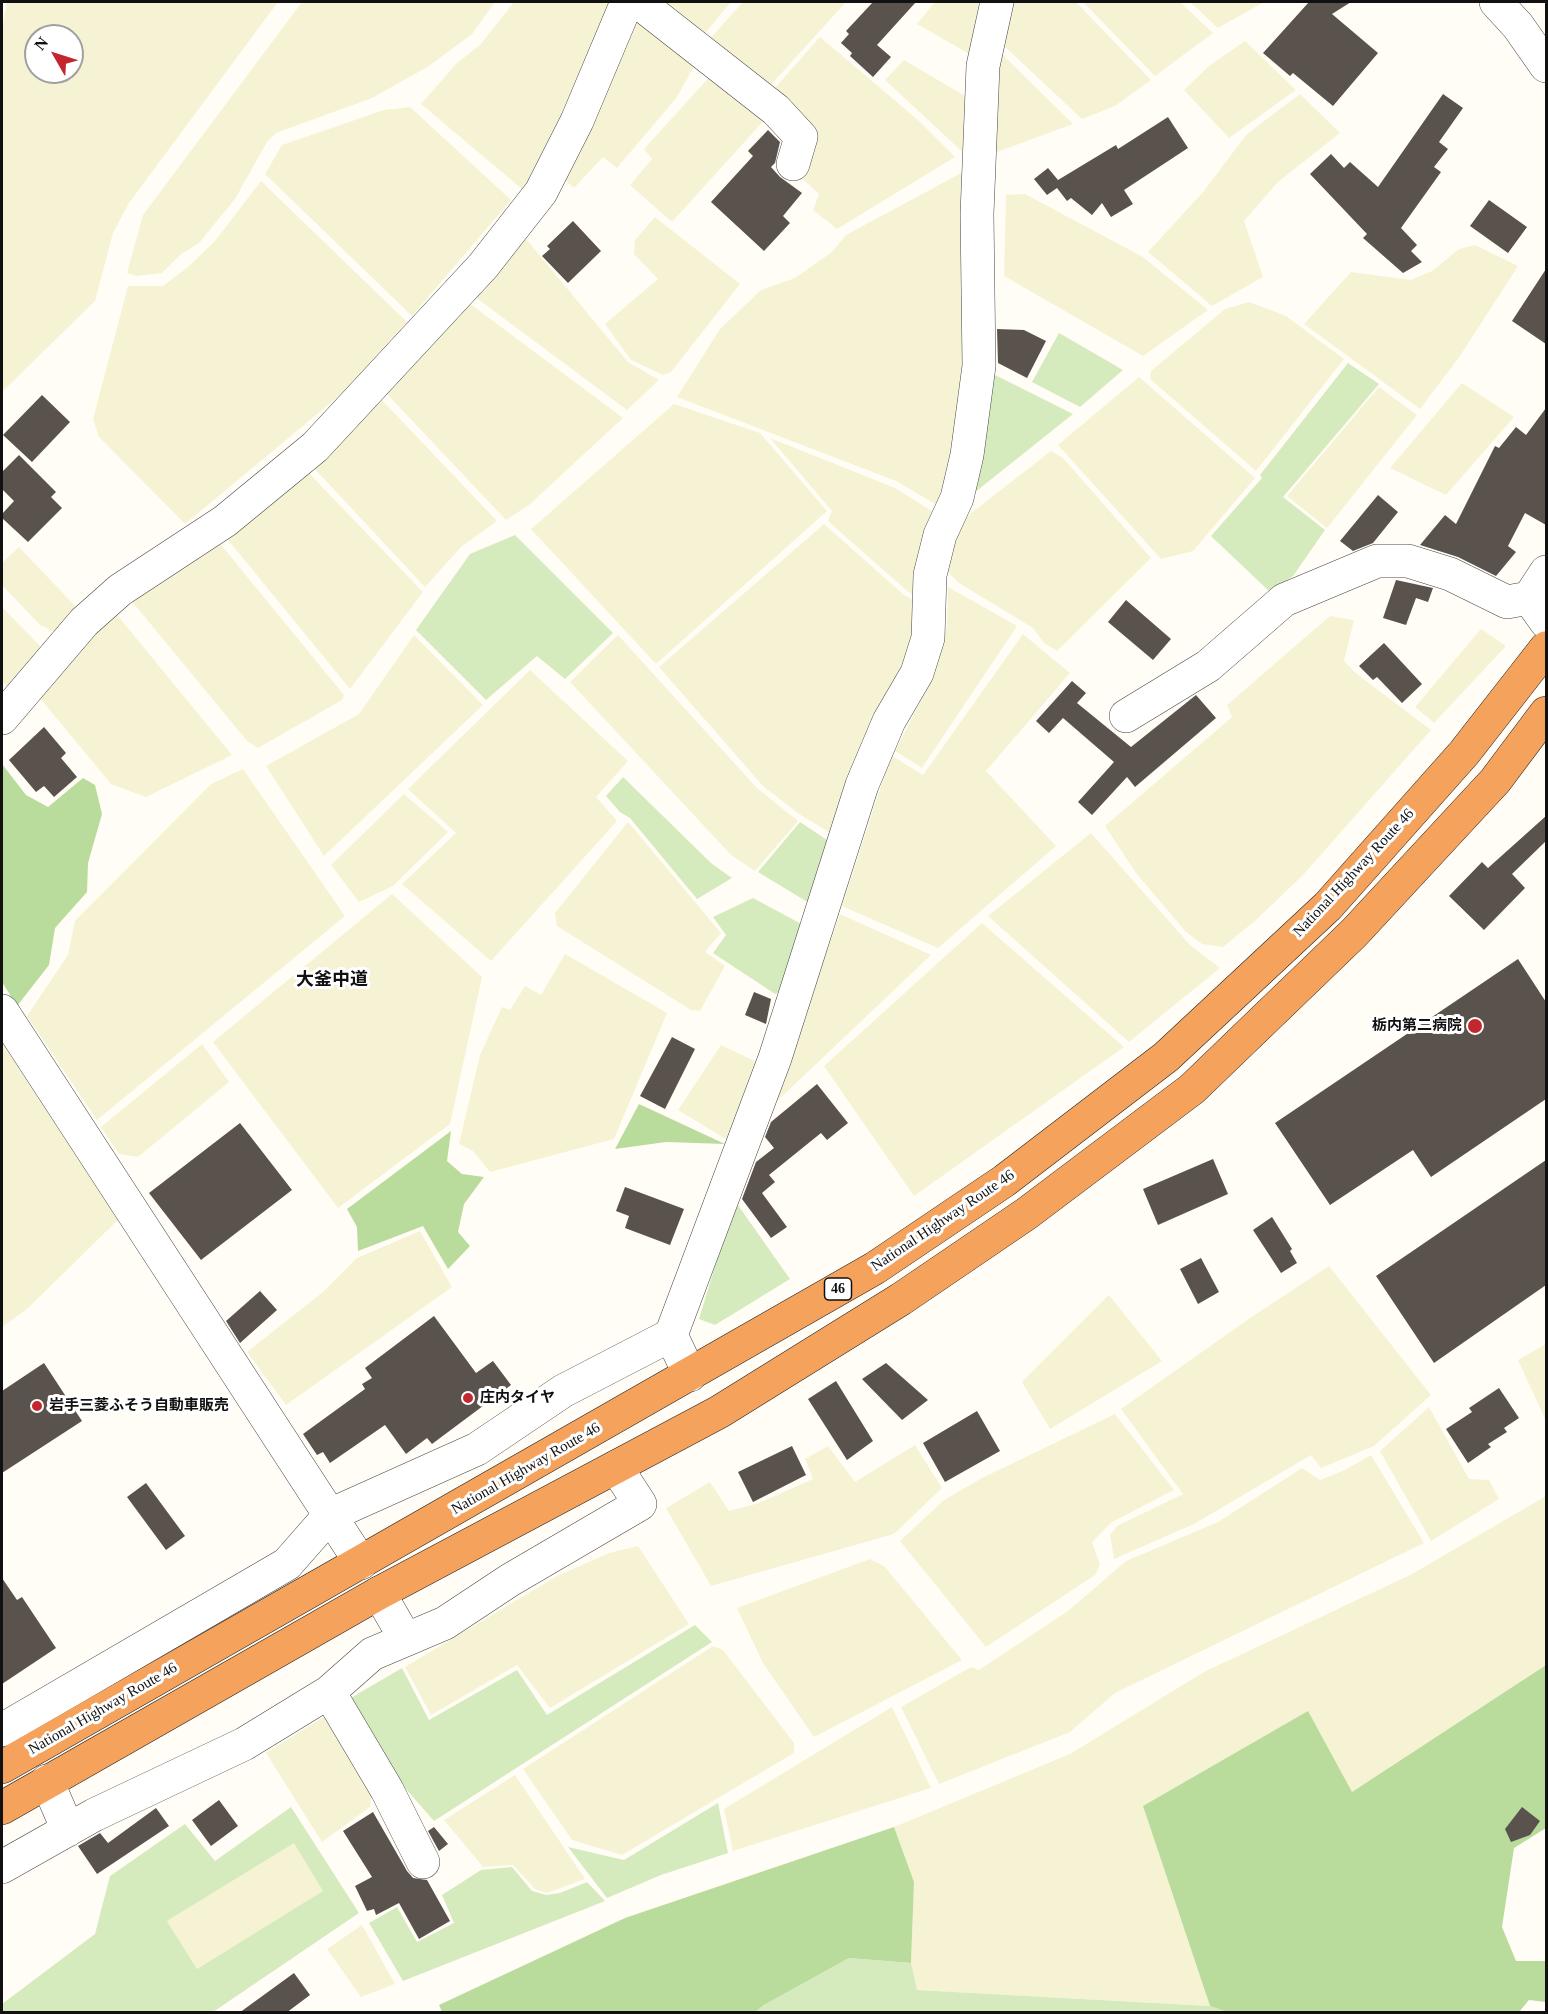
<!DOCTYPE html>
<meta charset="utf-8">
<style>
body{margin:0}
#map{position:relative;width:1548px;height:2014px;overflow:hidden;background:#fffdf5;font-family:"Times New Roman",serif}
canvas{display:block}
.frame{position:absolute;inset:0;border:3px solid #111;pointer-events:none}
.north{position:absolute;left:24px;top:24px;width:60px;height:60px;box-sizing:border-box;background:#fff;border:2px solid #a0a0a0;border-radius:50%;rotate:309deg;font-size:16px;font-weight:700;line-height:24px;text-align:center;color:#111}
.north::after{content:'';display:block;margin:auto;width:21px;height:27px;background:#c4262e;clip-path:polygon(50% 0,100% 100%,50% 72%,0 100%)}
</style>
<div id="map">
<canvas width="1548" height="2014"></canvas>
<div class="frame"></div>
<div class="north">N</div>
</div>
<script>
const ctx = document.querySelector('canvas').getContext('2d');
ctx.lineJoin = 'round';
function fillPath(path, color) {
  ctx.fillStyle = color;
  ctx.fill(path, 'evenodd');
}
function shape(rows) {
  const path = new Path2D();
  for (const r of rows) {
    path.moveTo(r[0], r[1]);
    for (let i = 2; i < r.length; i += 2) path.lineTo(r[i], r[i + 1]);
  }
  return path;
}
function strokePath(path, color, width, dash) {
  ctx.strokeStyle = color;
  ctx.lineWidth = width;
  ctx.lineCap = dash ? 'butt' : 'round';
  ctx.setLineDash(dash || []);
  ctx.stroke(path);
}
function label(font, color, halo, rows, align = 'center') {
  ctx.font = font + ' "Times New Roman","Noto Sans JP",serif';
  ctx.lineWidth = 6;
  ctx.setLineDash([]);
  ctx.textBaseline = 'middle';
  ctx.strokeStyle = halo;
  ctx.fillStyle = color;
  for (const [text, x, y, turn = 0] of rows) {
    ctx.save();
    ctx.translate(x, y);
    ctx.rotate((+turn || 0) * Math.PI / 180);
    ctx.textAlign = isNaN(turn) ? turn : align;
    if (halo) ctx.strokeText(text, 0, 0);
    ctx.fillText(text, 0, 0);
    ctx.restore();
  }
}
const farmland = shape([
 [7,2,278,2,129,203,113,233,95,301,2,392,2,30],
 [36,36,72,36,72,72,36,72],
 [302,2,495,2,472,34,429,66,372,98,276,133,267,142,235,199,199,243,180,255,162,273,137,276,127,273,143,215],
 [514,2,614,2,528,194,421,104,457,63,480,45],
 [655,2,731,2,702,37],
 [743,2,846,2,768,88,707,42],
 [935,2,989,2,978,59,917,24],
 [1011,2,1076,2,1151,80,1115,106,1082,119,1002,44],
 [1083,2,1180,2,1213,33,1155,76],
 [1190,2,1264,2,1218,28],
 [638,13,698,59,677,97,617,168,603,157,574,188,561,177],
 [820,37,918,120,955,157,837,229,813,210,819,194,797,174,774,89],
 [1245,41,1296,90,1229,138,1184,90,1210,65],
 [1000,52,1073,124,989,155],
 [904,60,972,100,969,158,885,80],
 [714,72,768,116,672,222,630,185,652,159,644,149],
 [1300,94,1340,133,1278,182,1244,221,1263,277,1212,306,1148,252,1203,192,1247,134],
 [410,107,511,200,412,316,265,174,282,145,384,110],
 [963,172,970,342,942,508,896,481,677,397,720,329,761,290,795,278,832,252,846,235],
 [261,181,407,322,339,396,185,524,99,437,93,419,128,286,163,286,188,267,215,241],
 [1025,194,1143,257,1208,310,1143,356,1004,276,1006,195],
 [655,217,740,284,671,372,663,375,631,360,605,324,658,279,634,254,635,240],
 [522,234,628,362,659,380,627,410,471,294],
 [1475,245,1518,266,1460,356,1420,409,1304,324,1351,272,1411,280,1432,271,1459,249],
 [465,300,623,418,529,505,506,520,385,392],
 [1249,302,1286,316,1344,359,1256,471,1150,379,1151,371,1225,309],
 [1139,377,1255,478,1193,551,1161,559,1058,445],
 [1462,383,1514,417,1446,495,1390,468],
 [1379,387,1417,415,1327,528,1287,496],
 [380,398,497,521,461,547,425,587,312,466],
 [674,404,760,433,827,511,656,664,531,529],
 [770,438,895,488,938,515,921,600,906,590,828,521,832,511],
 [1051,451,1063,458,1151,558,1057,651,1044,643,1033,628,959,583,947,571,952,547,966,517],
 [307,471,423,592,350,689,224,535],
 [824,524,903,594,920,605,919,642,837,837,799,814,763,786,659,667],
 [217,540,344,695,342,700,258,748,247,741,130,599],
 [19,547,78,609,57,633,40,625,2,585,2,563],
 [948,587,1017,626,922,768,895,751,930,683,947,627],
 [2,607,44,650,10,689,2,681],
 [113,610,232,755,146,797,111,784,39,697],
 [1330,616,1354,620,1344,661,1357,674,1431,730,1303,875,1256,920,1223,947,1202,944,1186,932,1136,873,1105,826,1232,717,1227,705],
 [1481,629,1506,646,1434,723,1415,707],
 [1023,634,1070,673,986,771,1056,846,938,948,842,906,891,755,923,775],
 [414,635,483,705,324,856,266,766,359,714],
 [618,635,757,788,798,821,755,871,731,855,570,682],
 [530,670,628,761,596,797,617,821,491,961,402,884,456,833,408,789],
 [243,769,345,916,97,1120,27,1016,68,955,75,921,211,784],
 [404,794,448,832,393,886,359,902,331,865],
 [628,822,721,933,705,952,725,966,700,1011,691,1010,557,926,555,913],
 [1091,833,1190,945,1220,968,1129,1042,988,916],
 [392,894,482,977,450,1124,338,1208,213,1042],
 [840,914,931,955,774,1104],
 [982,923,1124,1047,914,1196,824,1066],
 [565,954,667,1013,614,1139,490,1172,473,1151,459,1144,480,1055,502,1007,510,1010,525,986,541,995],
 [2,1022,122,1216,27,1309,2,1327],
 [202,1044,229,1082,138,1157,119,1154,101,1127],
 [721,1045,757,1062,734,1144,678,1110],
 [420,1231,452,1287,286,1405,247,1352,323,1292,357,1258],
 [1329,1266,1431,1395,1374,1446,1321,1468,1311,1455,1194,1524,1114,1559,1110,1535,1117,1526,1183,1494,1121,1409,1253,1316],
 [1109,1295,1162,1361,1050,1429,1022,1382],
 [1546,1344,1546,1421,1518,1360],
 [1429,1407,1469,1479,1489,1480,1499,1499,1431,1541,1380,1451],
 [1115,1414,1174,1490,1112,1522,1092,1542,1100,1565,1095,1575,986,1647,900,1541,944,1500,982,1478],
 [915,1445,942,1488,894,1534,711,1586,666,1508,710,1482,729,1511,759,1503,813,1479,805,1459,828,1446,855,1482],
 [1371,1455,1424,1543,1115,1693,1070,1732,939,1784,901,1707,971,1667,979,1670,1068,1611,1126,1561,1218,1522,1302,1468,1320,1480,1345,1470],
 [1546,1496,1546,1665,1352,1792,1143,1806,1210,2006,916,1990,911,1963,914,1882,894,1827,1070,1754,1204,1672,1412,1574],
 [638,1546,689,1624,550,1708,517,1665,431,1715,405,1667,557,1576,609,1553],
 [870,1559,884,1566,962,1660,814,1737,763,1663,737,1608],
 [713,1646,723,1650,794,1743,794,1753,622,1855,572,1840,523,1769],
 [892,1707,931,1788,733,1851,724,1809],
 [330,1713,373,1785,370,1807,322,1842,266,1753],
 [515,1775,585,1879,547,1893,535,1889,513,1865,483,1867,444,1820],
 [294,1842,324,1891,197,1969,167,1921],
 [362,1925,395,1984,361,1997,327,1949]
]);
const green = shape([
 [1059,333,1123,370,1080,407,1032,382],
 [1348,363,1379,384,1283,497,1325,530,1293,576,1270,592,1211,536,1262,478,1260,475],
 [993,374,1073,414,969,497],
 [515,535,613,633,565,679,537,656,486,700,416,630,470,554],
 [623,777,712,864,732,878,697,899,630,818,620,812,606,796],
 [800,822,833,844,814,906,758,872],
 [753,898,807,927,789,987,775,994,713,953,726,935,713,917],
 [735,1201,790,1279,715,1325,699,1319],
 [695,1625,712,1642,434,1821,392,1773,349,1699,402,1668,429,1720,517,1670,547,1715],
 [718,1803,728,1853,661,1875,607,1898,568,1847,624,1860],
 [291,1807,359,1913,213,2012,2,2012,2,2004,95,1934,110,1876,185,1824,215,1861],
 [294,1843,323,1891,197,1969,167,1921],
 [512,1867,532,1891,546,1895,560,1893,587,1882,605,1901,403,1981,369,1923,397,1907,417,1942,454,1923,442,1895,481,1870],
 [849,1958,911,1963,917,1990,1210,2006,1227,2012,755,2012,764,2005]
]);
const forest = shape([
 [2,764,26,795,48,807,83,778,95,785,102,814,88,863,87,892,55,928,49,965,17,1006,2,982],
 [639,1104,725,1144,666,1142,615,1149],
 [451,1131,447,1161,462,1174,484,1177,464,1204,458,1232,470,1246,448,1269,423,1226,358,1251,357,1227,347,1209],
 [1546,1665,1546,1828,1514,1848,1502,1927,1516,1961,1546,1961,1546,2002,1529,2000,1519,2012,1227,2012,1210,2006,1143,1806,1308,1711,1352,1792],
 [894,1827,914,1882,911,1963,849,1958,764,2005,755,2012,442,2012,439,2005,625,1918]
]);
const building = shape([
 [873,2,916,2,877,45,891,57,873,77,850,56,852,53,841,43,849,34,846,31],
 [1309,2,1351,2,1332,14,1378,53,1333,106,1293,73,1290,76,1263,53],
 [1443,94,1463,108,1439,142,1448,149,1434,167,1441,172,1401,228,1417,245,1411,251,1422,262,1403,273,1363,238,1367,234,1310,174,1331,154,1344,168,1350,162,1378,187],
 [1168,117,1188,148,1124,190,1133,204,1111,217,1102,203,1092,215,1071,198,1067,201,1057,188,1047,195,1034,179,1048,168,1058,180,1116,145,1118,149],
 [768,130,780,142,775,163,771,167,780,177,802,193,783,216,790,223,764,251,711,202,753,156,748,151],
 [1489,200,1527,227,1508,253,1470,226],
 [573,221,601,251,568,283,542,256,550,249,547,246],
 [1546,269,1546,344,1512,321],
 [997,329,1024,330,1046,341,1027,378,998,363],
 [42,395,70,422,32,462,3,435],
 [1546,408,1546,525,1525,513,1508,546,1516,552,1496,576,1458,557,1420,545,1445,515,1456,524,1495,446,1499,448,1516,427,1526,435],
 [19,455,56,492,51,497,62,508,28,542,2,518,2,514,14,501,2,489,2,472],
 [1378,495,1398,512,1373,543,1353,551,1340,541],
 [1396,580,1433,588,1428,602,1416,598,1406,625,1383,618],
 [1126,600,1171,639,1153,660,1108,622],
 [1384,643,1422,684,1402,703,1377,677,1373,680,1359,666],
 [1072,681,1086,693,1077,703,1131,747,1196,695,1216,718,1135,787,1127,777,1092,815,1078,802,1114,762,1063,718,1049,733,1036,721],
 [44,727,66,753,61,758,77,777,54,797,44,786,36,792,9,760],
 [1546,816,1546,841,1512,874,1525,888,1484,930,1449,896,1482,862,1488,868],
 [1518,959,1546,1002,1546,1099,1431,1177,1413,1150,1330,1205,1275,1123],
 [754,992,771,999,766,1024,745,1015],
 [672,1037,695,1049,665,1109,640,1096],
 [817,1084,848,1123,827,1140,821,1133,769,1175,775,1182,762,1193,787,1227,771,1238,742,1199,756,1162,774,1148,765,1137,771,1122],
 [240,1123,292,1190,201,1260,149,1193],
 [1213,1159,1228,1194,1158,1225,1143,1189],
 [1546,1160,1546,1285,1434,1363,1376,1276],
 [625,1187,684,1209,670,1245,625,1228,629,1216,616,1211],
 [1272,1217,1292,1249,1290,1251,1297,1263,1281,1273,1253,1230],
 [1201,1258,1219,1292,1198,1304,1180,1269],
 [260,1291,277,1310,240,1343,226,1321],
 [434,1316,476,1373,493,1361,511,1385,432,1444,427,1438,406,1454,385,1425,330,1463,323,1452,317,1455,303,1434,365,1389,362,1384,372,1378,365,1368],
 [44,1363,82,1421,2,1473,2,1391],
 [886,1363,928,1400,902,1420,862,1379],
 [836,1381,873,1441,847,1460,808,1399],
 [1499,1388,1519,1418,1504,1428,1507,1432,1488,1444,1491,1447,1468,1463,1446,1429,1472,1412,1469,1408],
 [977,1411,1000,1451,945,1482,923,1443],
 [792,1446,806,1475,753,1502,738,1472],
 [146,1483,185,1536,166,1550,127,1497],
 [2,1578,17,1600,22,1597,56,1648,2,1684],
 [219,1800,238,1826,211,1846,192,1820],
 [1522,1807,1540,1821,1530,1835,1511,1842,1505,1829],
 [156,1808,169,1826,97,1874,78,1846,100,1833,108,1843],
 [373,1812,407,1871,413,1878,427,1880,450,1921,419,1939,399,1903,376,1915,374,1909,367,1911,355,1886,372,1877,343,1831],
 [434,1827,448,1844,439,1851,428,1831],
 [294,1973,310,1995,286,2013,239,2013]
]);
const minor = shape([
 [634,2,642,5,776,110,801,137,793,164],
 [1496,2,1518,26,1546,66],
 [1546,572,1529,598,1546,622],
 [1126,716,1208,666,1284,600,1377,561,1408,561,1450,574,1507,602,1529,598],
 [2,718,84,622,120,590,225,521,315,447,483,266,541,192,577,121,627,2],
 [2,1011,361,1563],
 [690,1375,671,1335,775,1058,862,785,889,721,917,673,928,638,930,575,940,535,957,498,967,455,979,366,977,214,983,66,997,2],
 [379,1593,405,1638],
 [329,1692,387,1790,423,1862],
 [2,1730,287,1564,330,1515,477,1449,563,1391,671,1335],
 [47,1781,68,1830],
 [2,1867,94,1815,244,1744,329,1692,372,1654,445,1623,510,1580,640,1504,616,1467]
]);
const highway = shape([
 [2,1767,875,1268,1004,1181,1166,1057,1328,906,1464,753,1546,648],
 [2,1808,379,1593,719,1412,901,1299,1026,1214,1192,1089,1354,933,1495,781,1546,713]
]);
const markers = [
 [1475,1026,8,"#c4262e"],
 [468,1398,6,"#c4262e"],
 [37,1406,6,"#c4262e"]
];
const shields = [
 [838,1289,27]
];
const shieldNames = [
 ["46",838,1289]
];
const streetNames = [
 ["National Highway Route 46",1354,873,-47],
 ["National Highway Route 46",943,1221,-34],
 ["National Highway Route 46",526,1469,-30],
 ["National Highway Route 46",103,1709,-30]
];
const poiNames = [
 ["栃内第二病院",1462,1026,"right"],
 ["庄内タイヤ",480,1398],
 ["岩手三菱ふそう自動車販売",49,1406]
];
const quarterNames = [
 ["大釜中道",332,980]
];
fillPath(farmland, '#f6f3d4');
fillPath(green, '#d5ebbd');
fillPath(forest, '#b9dc9c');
fillPath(building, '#5a524d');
strokePath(minor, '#444', 34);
strokePath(highway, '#222', 34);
strokePath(minor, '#fff', 33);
strokePath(highway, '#f5a25d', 33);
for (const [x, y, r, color] of markers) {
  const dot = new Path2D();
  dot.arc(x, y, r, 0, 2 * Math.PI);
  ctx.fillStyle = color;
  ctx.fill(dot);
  strokePath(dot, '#fff', 2);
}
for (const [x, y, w] of shields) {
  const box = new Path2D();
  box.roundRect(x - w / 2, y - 11, w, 22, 4.5);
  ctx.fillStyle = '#fff';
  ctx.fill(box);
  strokePath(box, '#111', 1.5);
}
label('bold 14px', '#111', null, shieldNames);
label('15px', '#111', '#fff', streetNames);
label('bold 15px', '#111', '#fff', poiNames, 'left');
label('bold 18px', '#111', '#fff', quarterNames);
</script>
